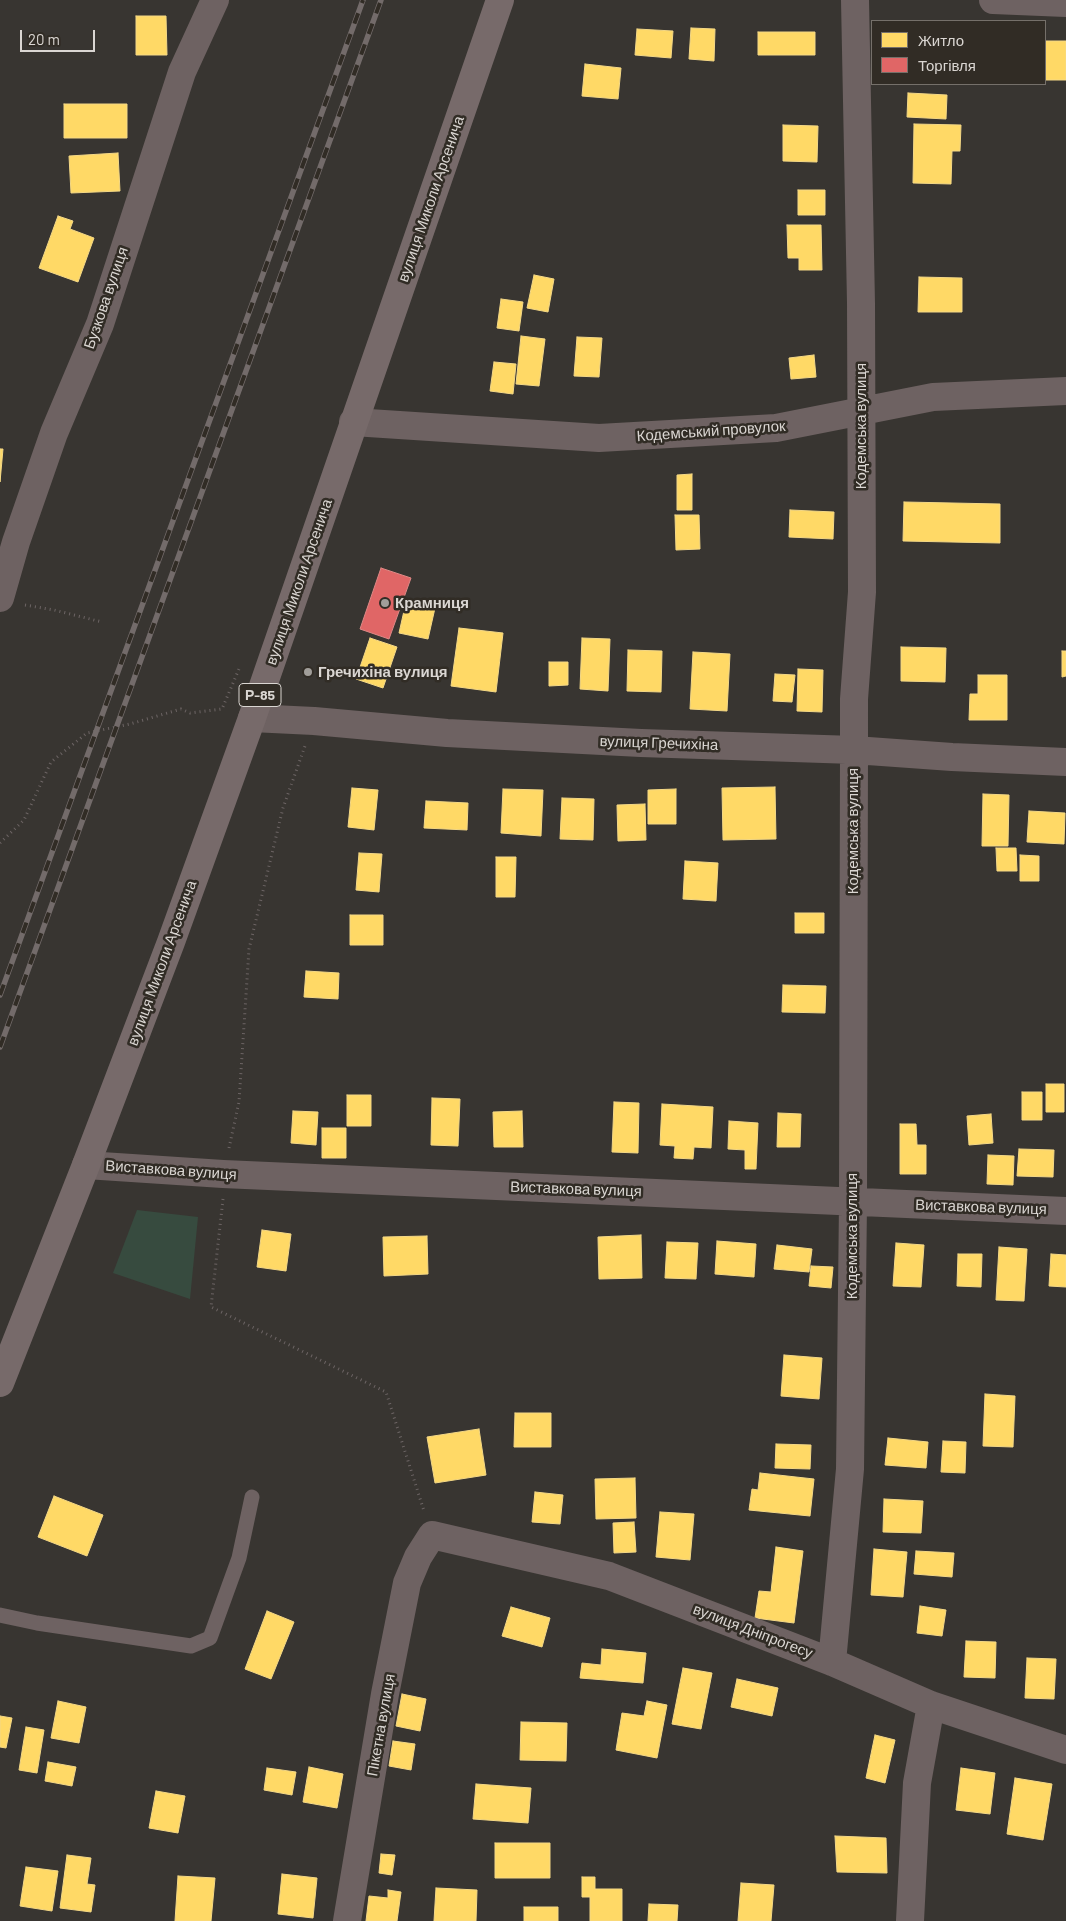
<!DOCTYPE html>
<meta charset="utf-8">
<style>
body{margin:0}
#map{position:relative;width:1066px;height:1921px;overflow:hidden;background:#383531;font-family:Barlow,sans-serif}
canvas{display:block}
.legend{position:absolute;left:871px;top:20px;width:175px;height:65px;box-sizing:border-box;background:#312c25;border:1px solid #75706a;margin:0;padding:6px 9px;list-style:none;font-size:15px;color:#dad6d2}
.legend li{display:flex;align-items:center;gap:10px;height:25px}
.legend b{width:25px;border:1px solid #75706a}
.scale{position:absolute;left:20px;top:30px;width:75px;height:22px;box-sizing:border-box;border:2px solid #dad6d2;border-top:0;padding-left:6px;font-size:15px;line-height:18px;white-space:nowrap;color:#dad6d2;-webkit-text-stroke:4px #312c25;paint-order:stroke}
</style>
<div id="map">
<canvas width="1066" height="1921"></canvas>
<ul class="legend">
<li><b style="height:14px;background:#ffd966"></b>Житло</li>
<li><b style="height:14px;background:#e06666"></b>Торгівля</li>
</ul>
<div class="scale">20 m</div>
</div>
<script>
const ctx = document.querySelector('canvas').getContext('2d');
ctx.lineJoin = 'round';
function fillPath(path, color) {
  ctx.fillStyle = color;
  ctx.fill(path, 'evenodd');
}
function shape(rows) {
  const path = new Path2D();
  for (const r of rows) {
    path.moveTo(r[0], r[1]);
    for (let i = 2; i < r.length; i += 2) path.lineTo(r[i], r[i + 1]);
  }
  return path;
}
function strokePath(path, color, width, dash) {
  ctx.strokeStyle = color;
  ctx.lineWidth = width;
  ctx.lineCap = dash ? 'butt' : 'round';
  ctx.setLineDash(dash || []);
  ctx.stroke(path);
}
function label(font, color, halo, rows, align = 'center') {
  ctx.font = font + ' Barlow,sans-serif';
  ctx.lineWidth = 5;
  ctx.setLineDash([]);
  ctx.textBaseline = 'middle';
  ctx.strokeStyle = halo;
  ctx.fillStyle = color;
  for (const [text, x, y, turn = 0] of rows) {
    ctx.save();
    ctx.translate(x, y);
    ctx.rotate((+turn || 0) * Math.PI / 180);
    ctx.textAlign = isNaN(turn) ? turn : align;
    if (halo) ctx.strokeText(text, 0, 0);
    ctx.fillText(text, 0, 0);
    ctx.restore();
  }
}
const green = shape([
 [137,1210,198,1217,190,1299,113,1273]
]);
const homes = shape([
 [136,16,166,16,167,55,136,55,136,16],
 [691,28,715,29,714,61,689,59,691,28],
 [637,29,673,31,671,58,635,55,637,29],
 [758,32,815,32,815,55,758,55,758,32],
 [1045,41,1066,41,1066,80,1045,80,1045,41],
 [585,64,621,68,618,99,582,96,585,64],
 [908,93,947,95,946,119,907,117,908,93],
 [64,104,127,104,127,138,64,138,64,104],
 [914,124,961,125,960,151,952,151,951,184,913,183,914,124],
 [783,125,818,126,817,162,783,161,783,125],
 [118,153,120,191,71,193,69,156,118,153],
 [798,190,825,190,825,215,798,215,798,190],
 [58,216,73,221,70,229,94,238,78,282,39,268,58,216],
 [787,225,821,225,822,270,799,270,799,258,788,258,787,225],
 [534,275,554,279,548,312,527,308,534,275],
 [919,277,962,278,962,312,918,312,919,277],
 [501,299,523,302,519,331,497,328,501,299],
 [521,336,545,339,539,386,516,384,521,336],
 [577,337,602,338,599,377,574,376,577,337],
 [814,355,816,377,791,379,789,358,814,355],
 [494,362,516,364,513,394,490,391,494,362],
 [0,449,3,449,0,482,0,449],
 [692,474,692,510,677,510,677,475,692,474],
 [904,502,1000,504,1000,543,903,541,904,502],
 [790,510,834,512,833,539,789,537,790,510],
 [675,515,699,515,700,549,676,550,675,515],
 [406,602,435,608,428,639,399,633,406,602],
 [459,628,503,633,496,692,451,686,459,628],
 [370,638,397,647,383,688,356,679,370,638],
 [582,638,610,639,608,691,580,689,582,638],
 [901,647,946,648,945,682,901,681,901,647],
 [628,650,662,651,661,692,627,691,628,650],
 [1062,651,1066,651,1066,676,1062,677,1062,651],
 [693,652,730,654,727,711,690,709,693,652],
 [549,662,568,662,568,685,549,686,549,662],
 [798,669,823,670,822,712,797,711,798,669],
 [775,674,795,675,792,702,773,701,775,674],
 [978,675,1007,675,1007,720,969,720,970,694,978,694,978,675],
 [775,787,776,839,723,840,722,788,775,787],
 [352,788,378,790,374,830,348,827,352,788],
 [503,789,543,790,541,836,501,833,503,789],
 [676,789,676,824,648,824,648,790,676,789],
 [983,794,1009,795,1008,846,982,846,983,794],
 [562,798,594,799,593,840,560,839,562,798],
 [426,801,468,803,467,830,424,828,426,801],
 [645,804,646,840,618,841,617,805,645,804],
 [1029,811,1065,813,1064,844,1027,842,1029,811],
 [996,848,1016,848,1017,871,997,871,996,848],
 [359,853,382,854,379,892,356,890,359,853],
 [1020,855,1039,856,1039,881,1020,881,1020,855],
 [496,857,516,857,515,897,496,897,496,857],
 [685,861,718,863,716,901,683,899,685,861],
 [795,913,824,913,824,933,795,933,795,913],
 [350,915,383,915,383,945,350,945,350,915],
 [306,971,339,973,338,999,304,997,306,971],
 [783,985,826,986,825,1013,782,1012,783,985],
 [1046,1084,1064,1084,1064,1112,1046,1112,1046,1084],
 [1022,1092,1042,1092,1042,1120,1022,1120,1022,1092],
 [347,1095,371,1095,371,1126,347,1126,347,1095],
 [432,1098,460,1099,458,1146,431,1145,432,1098],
 [614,1102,639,1103,638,1153,612,1152,614,1102],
 [662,1104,713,1107,711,1148,694,1147,693,1159,674,1158,675,1146,660,1145,662,1104],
 [293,1111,318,1112,316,1145,291,1143,293,1111],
 [522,1111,523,1147,494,1147,493,1112,522,1111],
 [778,1113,801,1114,800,1147,777,1147,778,1113],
 [991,1114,993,1143,969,1145,967,1116,991,1114],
 [729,1121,758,1123,756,1169,745,1169,745,1150,728,1149,729,1121],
 [900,1124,916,1124,917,1145,926,1145,926,1174,900,1174,900,1124],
 [322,1128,346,1128,346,1158,322,1158,322,1128],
 [1019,1149,1054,1150,1053,1177,1017,1176,1019,1149],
 [988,1155,1014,1156,1013,1185,987,1184,988,1155],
 [262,1230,291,1234,286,1271,257,1267,262,1230],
 [641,1235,642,1278,599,1279,598,1237,641,1235],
 [427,1236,428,1274,384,1276,383,1237,427,1236],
 [717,1241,756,1244,754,1277,715,1274,717,1241],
 [667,1242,698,1243,696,1279,665,1278,667,1242],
 [896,1243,924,1245,921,1287,893,1286,896,1243],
 [777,1245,812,1249,809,1272,774,1269,777,1245],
 [999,1247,1027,1249,1024,1301,996,1300,999,1247],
 [958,1254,982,1254,981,1287,957,1286,958,1254],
 [1051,1254,1066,1255,1066,1287,1049,1286,1051,1254],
 [811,1266,833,1267,831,1288,809,1286,811,1266],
 [784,1355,822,1358,819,1399,781,1396,784,1355],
 [985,1394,1015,1396,1013,1447,983,1446,985,1394],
 [515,1413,551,1413,551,1447,514,1447,515,1413],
 [479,1429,486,1475,435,1483,427,1437,479,1429],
 [888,1438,928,1442,926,1468,885,1465,888,1438],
 [943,1441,966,1442,965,1473,941,1472,943,1441],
 [776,1444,811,1445,810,1469,775,1468,776,1444],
 [760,1473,814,1479,810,1516,749,1510,752,1489,758,1490,760,1473],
 [635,1478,636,1518,596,1519,595,1479,635,1478],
 [535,1492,563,1495,560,1524,532,1522,535,1492],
 [54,1496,103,1515,87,1556,38,1537,54,1496],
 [884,1499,923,1501,921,1533,883,1532,884,1499],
 [660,1512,694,1514,690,1560,656,1557,660,1512],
 [634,1522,636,1552,614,1553,613,1523,634,1522],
 [776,1547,803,1551,794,1623,755,1618,759,1591,771,1592,776,1547],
 [874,1549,907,1552,903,1597,871,1595,874,1549],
 [916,1551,954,1553,952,1577,914,1574,916,1551],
 [920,1606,946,1610,942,1636,917,1633,920,1606],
 [511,1607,550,1618,542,1647,502,1636,511,1607],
 [267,1611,294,1622,271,1679,245,1669,267,1611],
 [966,1641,996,1642,995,1678,964,1677,966,1641],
 [602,1649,646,1653,643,1683,580,1678,582,1663,601,1665,602,1649],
 [1027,1658,1056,1659,1054,1699,1025,1698,1027,1658],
 [683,1668,712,1673,701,1729,672,1724,683,1668],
 [737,1679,778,1688,772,1716,731,1707,737,1679],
 [402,1694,426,1699,420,1731,396,1726,402,1694],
 [58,1701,86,1707,79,1743,51,1738,58,1701],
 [647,1701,667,1705,657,1758,616,1750,622,1713,644,1716,647,1701],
 [0,1716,12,1718,6,1748,0,1747,0,1716],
 [521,1722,567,1723,566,1761,520,1760,521,1722],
 [26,1727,44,1730,37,1773,19,1770,26,1727],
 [875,1735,895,1740,885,1783,866,1778,875,1735],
 [393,1741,415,1744,411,1770,389,1766,393,1741],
 [48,1762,76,1767,72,1786,45,1781,48,1762],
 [309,1767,343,1774,337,1808,303,1802,309,1767],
 [267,1768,296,1772,292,1795,264,1790,267,1768],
 [961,1768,995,1773,990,1814,956,1810,961,1768],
 [1015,1778,1052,1784,1043,1840,1007,1834,1015,1778],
 [476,1784,531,1788,528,1823,473,1819,476,1784],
 [156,1791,185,1796,178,1833,149,1828,156,1791],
 [835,1836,886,1838,887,1873,837,1872,835,1836],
 [495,1843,550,1843,550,1878,495,1878,495,1843],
 [381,1854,395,1855,392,1875,379,1873,381,1854],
 [67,1855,91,1858,87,1884,95,1885,91,1912,60,1908,67,1855],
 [26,1867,58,1871,52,1911,20,1906,26,1867],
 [282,1874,317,1878,313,1918,278,1914,282,1874],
 [178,1876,215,1878,211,1921,175,1921,178,1876],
 [582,1877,595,1877,595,1889,622,1889,622,1921,590,1921,590,1897,582,1897,582,1877],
 [741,1883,774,1885,771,1921,738,1921,741,1883],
 [436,1888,477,1890,476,1921,434,1921,436,1888],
 [388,1890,401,1892,397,1921,366,1921,369,1896,388,1898,388,1890],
 [649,1904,678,1905,677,1921,648,1921,649,1904],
 [524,1907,558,1907,558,1921,524,1921,524,1907]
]);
const shops = shape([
 [381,568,411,578,389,639,360,629,381,568]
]);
const path = shape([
 [25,605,54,610,102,622],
 [0,843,24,820,51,762,87,733,130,724,181,709,190,713,222,709,239,669],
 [229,1148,239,1102,249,949,283,808,305,746],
 [223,1199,211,1307,386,1392,424,1511]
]);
const service = shape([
 [0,1615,37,1623,191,1646,210,1638,239,1558,252,1497]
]);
const minor = shape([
 [993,0,1066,3],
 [353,422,599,438,776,428,933,397,1066,391],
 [0,598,16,542,54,433,100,324,182,72,215,0],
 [252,718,314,721,447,733,641,743,854,750,952,757,1066,762],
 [86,1165,223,1174,1066,1211],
 [832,1662,850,1469,853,1202,854,750,854,699,862,592,861,303,855,0],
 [347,1921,385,1694,407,1583,418,1557,432,1535,609,1576,832,1662,931,1705,1066,1750],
 [910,1921,917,1783,931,1705]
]);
const primary = shape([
 [0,1383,86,1165,171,942,252,718,500,0]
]);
const rail = shape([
 [0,995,363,0],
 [0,1047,381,0]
]);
const markers = [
 [385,603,5,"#a19e9a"],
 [308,672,5,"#a19e9a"]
];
const shields = [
 [260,695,42]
];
const shieldNames = [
 ["Р-85",260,695]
];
const streetNames = [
 ["вулиця Миколи Арсенича",431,199,-71],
 ["Бузкова вулиця",106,298,-71],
 ["Кодемська вулиця",861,426,-90],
 ["Кодемський провулок",711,431,-4],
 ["вулиця Миколи Арсенича",299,582,-71],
 ["вулиця Гречихіна",659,743,2],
 ["Кодемська вулиця",853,831,-90],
 ["вулиця Миколи Арсенича",162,963,-70],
 ["Виставкова вулиця",171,1170,4],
 ["Виставкова вулиця",576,1189,2],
 ["Виставкова вулиця",981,1207,2],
 ["Кодемська вулиця",852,1236,-90],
 ["вулиця Дніпрогесу",753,1631,21],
 ["Пікетна вулиця",381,1725,-80]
];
const poiNames = [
 ["Крамниця",395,603],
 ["Гречихіна вулиця",318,672]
];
fillPath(green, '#374b3f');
fillPath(homes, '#ffd966');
strokePath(homes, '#f4d886', 1);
fillPath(shops, '#e06666');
strokePath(shops, '#de8886', 1);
strokePath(path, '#6d6565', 3, [1, 4]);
strokePath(service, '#6e6262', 15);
strokePath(minor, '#6e6262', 28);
strokePath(primary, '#776a6a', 28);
strokePath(rail, '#736b6a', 5.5);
strokePath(rail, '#312c25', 4, [11]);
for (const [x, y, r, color] of markers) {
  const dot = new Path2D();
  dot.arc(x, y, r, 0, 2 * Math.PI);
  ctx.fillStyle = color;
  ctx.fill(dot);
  strokePath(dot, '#312c25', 2);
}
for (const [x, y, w] of shields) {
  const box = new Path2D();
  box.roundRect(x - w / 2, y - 11.5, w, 23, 4);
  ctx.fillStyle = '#312c25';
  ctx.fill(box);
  strokePath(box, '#dad6d2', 1);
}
label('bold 14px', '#dad6d2', null, shieldNames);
label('15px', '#dad6d2', '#312c25', streetNames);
label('bold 15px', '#dad6d2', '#312c25', poiNames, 'left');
</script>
